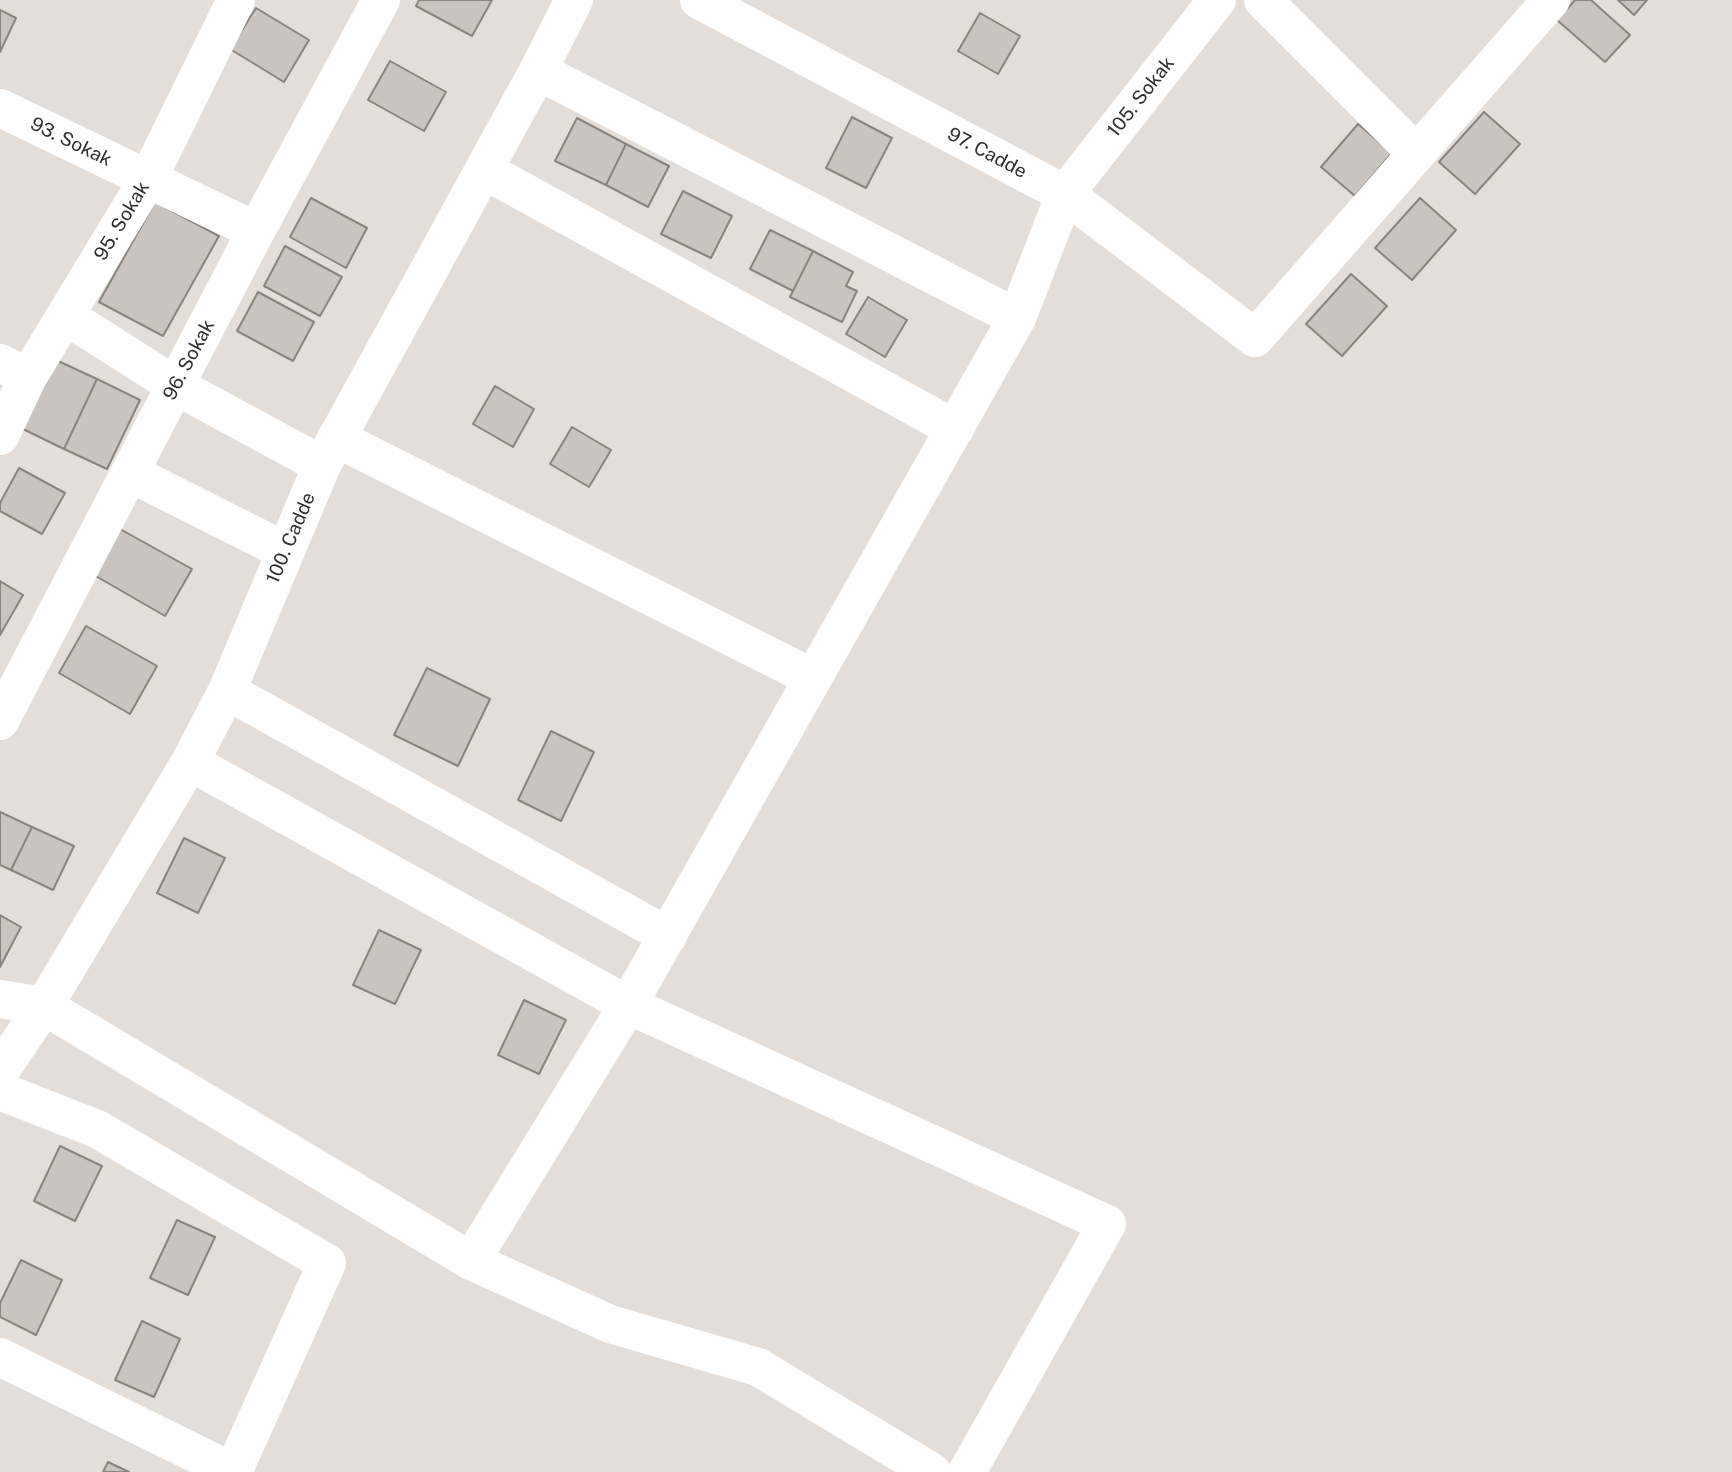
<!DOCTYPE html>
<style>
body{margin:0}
canvas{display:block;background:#e5ded8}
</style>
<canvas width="1732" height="1472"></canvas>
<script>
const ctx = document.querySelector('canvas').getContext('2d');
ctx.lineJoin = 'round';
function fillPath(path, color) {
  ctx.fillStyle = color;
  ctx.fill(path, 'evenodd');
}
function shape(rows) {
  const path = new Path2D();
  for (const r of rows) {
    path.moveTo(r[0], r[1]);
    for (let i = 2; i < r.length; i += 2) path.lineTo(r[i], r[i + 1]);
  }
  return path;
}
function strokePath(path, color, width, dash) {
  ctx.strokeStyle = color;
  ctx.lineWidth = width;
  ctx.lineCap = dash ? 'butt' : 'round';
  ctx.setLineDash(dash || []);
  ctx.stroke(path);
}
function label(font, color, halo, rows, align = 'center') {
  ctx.font = font + ' "Public Sans",sans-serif';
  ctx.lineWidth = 5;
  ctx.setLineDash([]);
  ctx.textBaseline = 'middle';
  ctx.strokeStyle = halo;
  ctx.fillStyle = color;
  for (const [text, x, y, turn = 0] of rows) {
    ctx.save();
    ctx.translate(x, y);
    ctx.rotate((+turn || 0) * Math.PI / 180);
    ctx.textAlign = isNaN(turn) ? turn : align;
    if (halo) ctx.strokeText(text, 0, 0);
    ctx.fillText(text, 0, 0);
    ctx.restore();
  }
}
const building = shape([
 [419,0,492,0,472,36,416,6,419,0],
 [1575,0,1591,0,1630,35,1605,62,1557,20,1575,0],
 [1618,0,1647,0,1634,15,1618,0],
 [256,8,309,40,284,82,230,49,256,8],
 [0,10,16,18,0,52,0,10],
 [980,13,1020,36,998,74,958,51,980,13],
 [390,61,446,92,424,131,368,100,390,61],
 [1484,112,1520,144,1475,194,1439,162,1484,112],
 [852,117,892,138,866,188,826,168,852,117],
 [577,118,626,144,606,185,555,161,577,118],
 [1358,124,1392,153,1355,196,1321,167,1358,124],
 [626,144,669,166,648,207,606,185,626,144],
 [683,191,732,216,711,258,661,234,683,191],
 [311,198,367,228,346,268,290,237,311,198],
 [1420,198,1456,230,1412,280,1375,248,1420,198],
 [155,202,219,236,163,336,99,302,155,202],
 [770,230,813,251,793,291,750,269,770,230],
 [285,246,342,277,320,316,264,286,285,246],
 [813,251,853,272,846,286,857,291,842,322,790,297,813,251],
 [1351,274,1387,306,1342,356,1306,324,1351,274],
 [258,292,314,322,293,361,237,331,258,292],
 [868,297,907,320,885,357,846,334,868,297],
 [56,360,97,379,64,449,23,429,56,360],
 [97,379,140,400,107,469,64,449,97,379],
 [495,386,534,409,513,447,473,424,495,386],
 [572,427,611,450,589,487,550,464,572,427],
 [19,468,65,493,42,534,0,511,0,503,19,468],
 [120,529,192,569,165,616,94,575,120,529],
 [0,581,23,595,0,635,0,581],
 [86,626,157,666,130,714,59,673,86,626],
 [427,668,490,699,458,766,394,735,427,668],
 [551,731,594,752,561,821,518,800,551,731],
 [0,812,32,827,11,870,0,865,0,812],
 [32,827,74,846,53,890,11,870,32,827],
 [184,838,225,858,198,913,157,893,184,838],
 [0,915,21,927,0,967,0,915],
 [379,930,421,950,395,1004,353,985,379,930],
 [524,1000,566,1020,539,1074,498,1055,524,1000],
 [60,1146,102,1166,75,1221,34,1201,60,1146],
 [177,1220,215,1237,188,1295,150,1278,177,1220],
 [21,1260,62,1280,36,1335,0,1317,0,1303,21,1260],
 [142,1321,180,1339,154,1397,115,1380,142,1321],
 [108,1462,129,1472,103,1472,108,1462]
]);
const minor = shape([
 [699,0,1065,194,1255,338,1551,0],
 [1263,0,1416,153],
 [538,71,1017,318],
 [0,108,256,231],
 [484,170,955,429],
 [66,316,176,386,322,465],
 [0,363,28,377],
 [0,436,28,377,148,179,236,0],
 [336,438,813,678],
 [130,473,285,551],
 [227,691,668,936],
 [0,721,256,231,381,0],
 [190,762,628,1005,1107,1224,967,1472],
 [0,1071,44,1006,190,762,227,691,322,465,538,71,574,0],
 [0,1091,97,1129,327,1263,233,1472],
 [471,1261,628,1005,1017,318,1065,194,1217,0],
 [0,1357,233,1472]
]);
const tertiary = shape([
 [0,999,44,1006,471,1261,610,1324,758,1367,932,1472]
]);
const streetNames = [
 ["105. Sokak",1141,97,-52],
 ["93. Sokak",71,142,26],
 ["97. Cadde",987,153,28],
 ["95. Sokak",122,221,-59],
 ["96. Sokak",189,360,-62],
 ["100. Cadde",291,538,-67]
];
fillPath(building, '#cac4be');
strokePath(building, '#8a847e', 2);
strokePath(minor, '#fff', 38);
strokePath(tertiary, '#fff', 38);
label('19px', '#312f2c', '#fff', streetNames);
</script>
